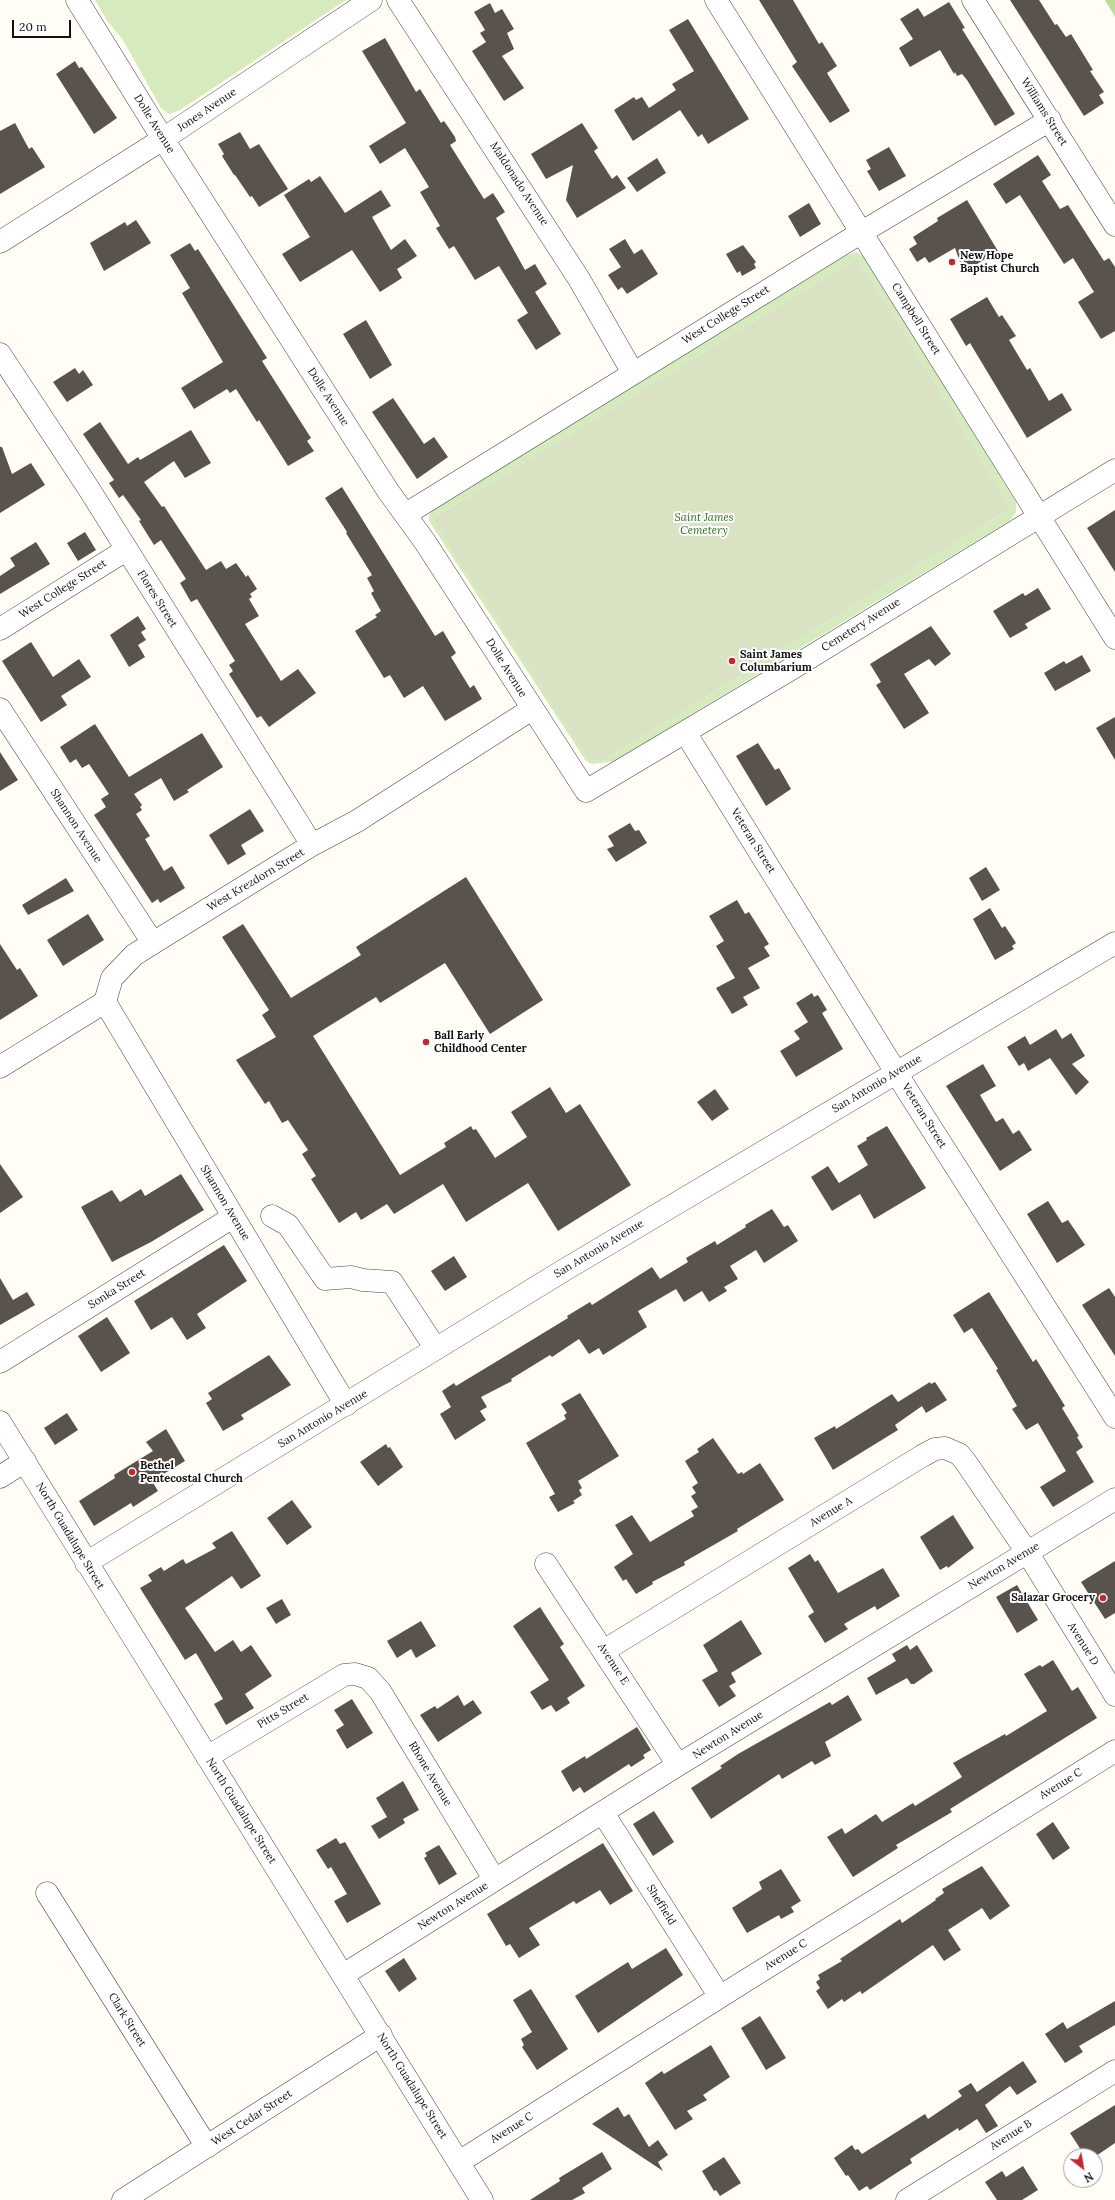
<!DOCTYPE html>
<style>
body{margin:0}
#map{position:relative;width:1115px;height:2200px;overflow:hidden;background:#fffdf5;font-family:Lora,serif}
canvas{display:block}
.north{position:absolute;left:1063px;top:2148px;width:40px;height:40px;box-sizing:border-box;background:#fff;border:1px solid #a0a0a0;border-radius:50%;rotate:149deg;font-size:11px;font-weight:700;line-height:16px;text-align:center;color:#111}
.north::after{content:'';display:block;margin:auto;width:14px;height:18px;background:#c4262e;clip-path:polygon(50% 0,100% 100%,50% 72%,0 100%)}
.scale{position:absolute;left:12px;top:20px;width:59px;height:18px;box-sizing:border-box;border:2px solid #111;border-top:0;padding-left:5px;font-size:12px;line-height:14px;white-space:nowrap;color:#111;-webkit-text-stroke:3px #fff;paint-order:stroke}
</style>
<div id="map">
<canvas width="1115" height="2200"></canvas>
<div class="north">N</div>
<div class="scale">20 m</div>
</div>
<script>
const ctx = document.querySelector('canvas').getContext('2d');
ctx.lineJoin = 'round';
function fillPath(path, color) {
  ctx.fillStyle = color;
  ctx.fill(path, 'evenodd');
}
function shape(rows) {
  const path = new Path2D();
  for (const r of rows) {
    path.moveTo(r[0], r[1]);
    for (let i = 2; i < r.length; i += 2) path.lineTo(r[i], r[i + 1]);
  }
  return path;
}
function strokePath(path, color, width, dash) {
  ctx.strokeStyle = color;
  ctx.lineWidth = width;
  ctx.lineCap = dash ? 'butt' : 'round';
  ctx.setLineDash(dash || []);
  ctx.stroke(path);
}
function label(font, color, halo, rows, align = 'center') {
  ctx.font = font + ' Lora,serif';
  ctx.lineWidth = 4;
  ctx.setLineDash([]);
  ctx.textBaseline = 'middle';
  ctx.strokeStyle = halo;
  ctx.fillStyle = color;
  for (const [text, x, y, turn = 0] of rows) {
    ctx.save();
    ctx.translate(x, y);
    ctx.rotate((+turn || 0) * Math.PI / 180);
    ctx.textAlign = isNaN(turn) ? turn : align;
    if (halo) ctx.strokeText(text, 0, 0);
    ctx.fillText(text, 0, 0);
    ctx.restore();
  }
}
const green = shape([
 [95,0,346,0,180,110,169,114,161,108,123,40,108,22],
 [856,252,865,257,1016,502,1016,513,1009,521,615,761,592,764,586,761,429,521,429,515,435,506,847,255],
 [857,258,900,325,1011,508,603,761,515,644,432,519]
]);
const forest = shape([
 [1105,0,1115,0,1115,17]
]);
const cemetery = shape([
 [857,258,900,325,1011,508,603,761,589,759,432,519]
]);
const building = shape([
 [759,0,793,0,819,44,822,42,837,66,827,73,850,111,830,123,792,66,797,62],
 [1010,0,1039,0,1055,25,1057,24,1066,37,1071,34,1093,70,1090,71,1104,92,1099,95,1104,103,1084,116],
 [949,2,965,28,962,29,1015,114,995,126,967,80,962,74,957,76,955,72,954,74,940,50,910,67,899,48,913,39,900,19,918,8,924,17],
 [490,3,495,13,502,9,514,29,507,33,514,49,502,56,524,88,504,101,472,51,486,42,480,33,485,30,474,12],
 [688,19,749,119,708,144,702,134,698,137,680,110,633,141,614,110,634,97,636,100,642,97,649,108,676,90,672,84,694,71,669,30],
 [385,38,416,92,420,89,441,123,444,121,455,137,456,141,450,145,484,199,493,193,505,212,496,218,525,270,535,264,547,284,535,292,561,334,536,350,517,320,528,313,499,266,475,280,454,246,449,249,436,228,440,226,420,192,429,187,405,148,380,164,369,146,406,123,362,51],
 [75,61,79,68,82,67,117,118,94,134,56,74],
 [15,123,29,149,32,147,45,167,0,194,0,131],
 [582,123,598,148,594,151,612,179,617,175,626,188,577,218,566,200,573,165,546,179,531,154],
 [240,132,250,149,259,144,288,189,259,207,252,196,250,197,235,175,234,175,222,156,224,154,218,144],
 [889,147,906,176,879,191,867,171,871,169,866,160],
 [1038,155,1051,175,1042,181,1060,209,1068,205,1104,261,1109,258,1115,267,1115,331,1101,339,1078,302,1094,292,1073,258,1064,264,1020,195,1006,204,993,184],
 [657,158,666,173,637,192,627,178],
 [320,176,345,213,381,190,391,206,372,217,391,250,405,239,417,256,397,269,402,278,380,292,352,250,300,282,282,254,310,237,284,195,309,179,311,182],
 [967,200,998,251,969,269,963,260,960,262,955,248,929,263,925,257,917,262,909,249,917,244,913,237,938,221,937,218],
 [809,203,821,224,800,237,788,216],
 [136,220,151,243,104,271,90,243,125,222,127,226],
 [625,239,634,254,642,249,658,274,627,294,622,287,618,290,608,275,621,267,609,249],
 [190,243,195,251,198,249,267,358,262,361,311,438,307,441,314,451,288,466,259,420,257,422,236,389,230,393,227,389,194,409,181,388,223,362,182,293,190,288,170,255],
 [743,245,756,262,754,264,756,268,742,276,740,271,737,273,726,254],
 [987,297,999,317,1002,315,1016,336,1009,340,1027,370,1030,368,1049,401,1062,393,1072,410,1027,438,970,343,966,346,950,319],
 [366,320,392,365,370,379,343,334],
 [75,368,79,374,83,370,93,385,67,402,53,382],
 [393,398,424,444,434,437,448,457,417,479,372,412],
 [100,422,128,464,138,457,140,460,191,430,211,463,185,478,174,461,144,482,162,507,164,506,206,570,221,561,226,569,236,563,246,577,248,575,257,589,250,594,252,597,249,599,259,616,245,624,281,681,298,669,316,693,269,727,261,716,257,718,229,674,233,671,229,665,235,661,197,599,191,602,180,583,186,579,161,540,154,545,139,521,141,520,123,495,119,498,109,483,114,480,83,434],
 [0,447,2,447,12,474,31,463,45,485,0,513],
 [342,487,435,636,443,631,456,653,451,657,470,688,474,685,482,699,445,721,423,686,404,698,390,675,384,678,355,631,377,617,375,615,381,611,371,593,374,591,367,578,372,575,346,533,347,532,325,498],
 [1115,510,1115,572,1087,528],
 [85,532,96,550,78,561,67,543],
 [36,542,50,564,0,594,0,576,15,566,10,558],
 [1038,588,1051,609,1025,624,1028,628,1010,638,993,611,1023,593,1025,596],
 [138,616,146,629,141,632,146,640,138,645,145,657,129,667,110,635],
 [931,626,951,654,935,666,929,659,904,674,929,713,904,729,876,685,881,682,870,664],
 [31,642,53,677,79,659,91,677,61,696,67,705,41,722,2,661],
 [1082,655,1091,671,1055,691,1044,673,1064,661,1066,664],
 [1115,717,1115,760,1096,728],
 [95,724,129,777,202,733,223,767,187,790,189,792,174,801,161,778,134,794,142,805,140,807,142,810,136,814,150,836,145,839,164,871,172,866,185,888,160,903,158,899,152,903,94,815,106,807,101,799,109,794,89,764,82,768,76,759,70,763,60,747],
 [758,743,775,770,779,768,791,789,766,806,736,756],
 [0,752,18,780,0,791],
 [250,809,264,831,241,845,246,854,228,865,209,835],
 [630,823,635,831,639,830,647,843,616,862,607,849,614,846,608,836],
 [986,867,1000,890,982,901,969,878],
 [466,877,543,1000,490,1034,445,963,380,1003,376,997,313,1036,400,1175,446,1147,444,1143,471,1126,473,1130,476,1129,495,1158,527,1137,511,1112,550,1087,566,1113,580,1104,631,1185,558,1231,528,1183,466,1222,443,1184,394,1214,387,1204,361,1220,356,1212,339,1223,311,1179,316,1176,302,1154,308,1150,288,1120,282,1123,269,1101,265,1104,236,1060,276,1037,262,1015,269,1010,222,937,243,924,291,998,361,955,356,947],
 [66,878,74,891,28,915,22,905],
 [737,900,745,914,749,912,769,944,764,947,770,956,748,968,760,988,743,997,748,1005,732,1014,716,988,735,978,716,946,724,941,709,916],
 [990,908,1002,928,1005,926,1016,943,1012,946,1014,949,995,960,973,919],
 [88,914,104,940,63,966,47,940],
 [0,944,17,970,20,968,38,996,0,1020],
 [812,993,814,997,818,995,827,1010,822,1013,843,1049,796,1077,780,1051,800,1039,794,1031,808,1022,796,1003],
 [1056,1029,1062,1039,1071,1033,1085,1056,1072,1064,1089,1082,1076,1095,1050,1058,1028,1071,1024,1063,1019,1066,1007,1047,1025,1036,1030,1045],
 [983,1064,996,1086,980,1095,996,1122,1003,1118,1013,1134,1019,1130,1032,1150,1000,1171,946,1086],
 [715,1089,729,1109,712,1121,697,1102],
 [887,1126,926,1188,874,1219,860,1194,832,1211,811,1177,828,1166,839,1183,868,1165,857,1146,867,1140,866,1138],
 [0,1164,23,1197,0,1213],
 [181,1174,204,1210,151,1242,112,1262,81,1207,112,1190,120,1202,141,1189,145,1196],
 [1048,1201,1062,1223,1068,1220,1085,1245,1057,1263,1027,1214],
 [772,1209,784,1227,788,1225,798,1241,764,1263,756,1250,730,1266,738,1279,724,1287,727,1291,709,1302,702,1291,684,1302,676,1289,638,1311,647,1327,603,1355,599,1348,589,1354,579,1339,552,1357,550,1355,511,1379,512,1381,481,1397,487,1407,480,1411,486,1420,455,1440,440,1414,451,1407,442,1391,454,1383,456,1386,494,1363,568,1318,567,1316,590,1302,592,1305,652,1267,660,1279,688,1262,686,1258,715,1241,717,1245,746,1227,745,1225],
 [224,1245,247,1281,197,1314,206,1328,187,1340,172,1317,151,1330,134,1301],
 [454,1256,467,1277,445,1291,431,1271],
 [0,1278,13,1300,27,1292,35,1305,0,1325],
 [1109,1288,1115,1297,1115,1356,1082,1305],
 [989,1292,1033,1362,1036,1359,1065,1406,1062,1408,1079,1436,1077,1437,1083,1447,1076,1452,1094,1482,1053,1507,1040,1487,1066,1471,1038,1423,1026,1430,1012,1409,1017,1406,996,1370,998,1369,972,1328,964,1333,953,1315],
 [107,1317,130,1353,101,1372,78,1336],
 [269,1355,291,1385,241,1415,244,1419,223,1431,206,1403,212,1399,208,1393],
 [930,1382,931,1384,935,1382,947,1400,926,1413,922,1406,895,1425,898,1430,833,1470,814,1438,835,1426,836,1429,892,1394,898,1402],
 [580,1393,619,1456,578,1481,582,1488,579,1490,582,1495,573,1501,575,1503,558,1512,549,1497,555,1494,526,1443,566,1419,564,1415,567,1413,561,1404],
 [67,1413,78,1430,55,1445,44,1428],
 [166,1429,185,1461,152,1481,158,1491,133,1507,131,1503,94,1526,79,1501,115,1478,114,1475,153,1451,146,1442],
 [713,1438,738,1474,742,1472,743,1474,760,1463,784,1500,737,1529,738,1531,684,1562,685,1565,652,1582,653,1584,636,1594,626,1579,623,1581,614,1567,633,1554,615,1525,632,1515,650,1542,694,1516,691,1511,698,1507,691,1496,696,1493,692,1487,698,1483,685,1461,699,1452,697,1449],
 [386,1444,388,1448,390,1447,403,1467,378,1486,360,1462],
 [292,1500,312,1527,287,1545,267,1518],
 [953,1515,974,1548,948,1568,947,1566,940,1570,920,1537],
 [232,1531,261,1576,241,1589,232,1576,185,1608,215,1652,233,1640,241,1652,251,1645,272,1676,245,1694,254,1708,226,1725,214,1704,223,1699,196,1653,185,1660,140,1588,152,1581,148,1575,161,1567,164,1571,183,1559,186,1564,216,1548,212,1543],
 [810,1554,815,1562,818,1560,838,1593,883,1568,900,1596,877,1610,875,1606,844,1624,848,1629,825,1643,808,1616,814,1612,788,1568],
 [1115,1561,1115,1613,1105,1619,1081,1582],
 [1017,1585,1038,1620,1017,1633,996,1597],
 [282,1599,291,1615,276,1624,266,1608],
 [540,1607,564,1644,560,1647,585,1686,567,1698,570,1703,556,1712,551,1705,542,1710,530,1692,549,1680,513,1626],
 [741,1620,762,1654,731,1673,736,1682,729,1686,736,1696,719,1707,702,1680,718,1671,703,1645],
 [421,1621,436,1646,416,1658,411,1649,397,1658,387,1641],
 [907,1645,910,1650,917,1645,933,1671,914,1684,911,1684,907,1678,876,1695,867,1678,896,1661,892,1654],
 [1053,1660,1072,1691,1078,1687,1097,1718,950,1809,952,1812,896,1845,898,1848,853,1877,827,1837,842,1828,845,1834,876,1814,882,1822,913,1803,915,1806,962,1777,953,1763,1005,1734,1006,1736,1047,1711,1024,1674,1040,1665,1042,1667],
 [458,1695,464,1706,473,1700,482,1713,438,1742,420,1715,435,1706,437,1709],
 [848,1695,862,1720,825,1742,831,1756,815,1765,812,1761,782,1779,779,1774,711,1819,691,1788,722,1768,720,1766,738,1754,830,1702,832,1705],
 [352,1699,373,1733,347,1749,336,1730,344,1725,334,1710],
 [637,1727,651,1750,643,1755,645,1758,631,1767,629,1764,584,1793,580,1787,573,1792,561,1771,585,1756,586,1759],
 [403,1781,419,1810,403,1819,405,1823,379,1839,371,1826,387,1817,376,1798],
 [654,1811,674,1842,653,1856,633,1824],
 [1053,1822,1070,1848,1053,1860,1036,1834],
 [336,1838,340,1844,345,1842,381,1904,347,1923,334,1901,347,1894,331,1867,328,1869,316,1850],
 [603,1843,633,1891,610,1905,600,1890,576,1904,574,1901,529,1928,540,1945,519,1958,510,1944,506,1946,487,1914],
 [439,1845,457,1874,439,1885,424,1858,427,1856,425,1853],
 [982,1866,1010,1906,990,1920,982,1908,948,1930,961,1950,944,1961,933,1945,862,1994,860,1991,844,2002,842,1999,828,2009,816,1991,820,1988,816,1982,820,1979,818,1975,842,1961,840,1959,900,1919,902,1923,936,1900,935,1899,944,1893,942,1889],
 [781,1869,801,1901,791,1907,794,1912,781,1919,779,1915,747,1933,732,1908,762,1889,759,1882],
 [666,1948,683,1975,598,2033,575,1996,628,1962,632,1969],
 [404,1958,417,1979,399,1992,385,1971],
 [531,1989,568,2049,537,2070,522,2047,524,2045,521,2039,532,2032,513,2000],
 [1115,2001,1115,2025,1079,2046,1083,2052,1065,2063,1045,2034,1063,2022,1067,2029],
 [760,2016,786,2058,766,2070,741,2028],
 [711,2045,730,2077,703,2095,707,2100,687,2111,693,2119,675,2130,645,2083,662,2071,664,2074],
 [1023,2061,1037,2082,1017,2095,1010,2086,985,2105,998,2126,986,2133,977,2119,959,2131,958,2128,910,2159,912,2163,870,2190,867,2186,859,2191,848,2175,846,2176,834,2158,852,2145,855,2150,858,2149,862,2154,925,2114,928,2119,962,2096,958,2091,971,2083,977,2092],
 [1115,2105,1115,2143,1096,2156,1085,2156,1070,2133],
 [618,2107,624,2117,629,2114,649,2147,658,2140,668,2155,658,2162,663,2171,592,2124],
 [602,2152,612,2169,582,2188,585,2193,572,2200,530,2200,560,2181,559,2178],
 [724,2157,741,2183,720,2196,716,2190,714,2191,702,2171],
 [1023,2166,1038,2190,1022,2200,997,2200,985,2182,1002,2171,1006,2177]
]);
const minor = shape([
 [77,0,163,139,388,491,425,542,586,791,791,669,1115,470],
 [398,0,579,279,633,373],
 [716,0,1115,638],
 [973,0,1115,225],
 [0,242,163,139,371,0],
 [0,354,89,489,312,845],
 [406,514,862,232,1050,120],
 [0,629,126,550],
 [0,709,153,943],
 [685,732,907,1090,1115,1417],
 [105,1002,346,1405],
 [0,1067,105,1002,112,978,134,955,153,943,312,845,357,821,532,709],
 [272,1216,288,1225,325,1279,351,1277,363,1280,392,1282,436,1349],
 [0,1362,233,1217],
 [0,1422,482,2200],
 [0,1477,25,1461],
 [86,1563,566,1269,1115,943],
 [546,1564,678,1765],
 [605,1650,922,1456,935,1449,945,1448,959,1454,965,1461,1027,1552,1115,1695],
 [207,1757,344,1675,355,1674,368,1678,380,1691,494,1879],
 [603,1813,720,1997],
 [47,1893,207,2147],
 [343,1975,678,1765,1115,1499],
 [459,2162,745,1981,1115,1751],
 [123,2200,381,2035],
 [907,2200,1115,2071]
]);
const markers = [
 [952,262,4,"#c4262e"],
 [732,661,4,"#c4262e"],
 [426,1042,4,"#c4262e"],
 [132,1472,4,"#c4262e"],
 [1103,1598,4,"#c4262e"]
];
const streetNames = [
 ["Jones Avenue",207,110,-34],
 ["Williams Street",1044,112,58],
 ["Dolle Avenue",154,124,58],
 ["Maldonado Avenue",519,184,57],
 ["West College Street",726,315,-32],
 ["Campbell Street",916,319,58],
 ["Dolle Avenue",328,397,57],
 ["West College Street",63,589,-32],
 ["Flores Street",157,599,58],
 ["Cemetery Avenue",861,625,-32],
 ["Dolle Avenue",506,668,58],
 ["Shannon Avenue",76,826,57],
 ["Veteran Street",753,841,58],
 ["West Krezdorn Street",256,880,-31],
 ["San Antonio Avenue",877,1084,-31],
 ["Veteran Street",924,1116,58],
 ["Shannon Avenue",225,1203,59],
 ["San Antonio Avenue",599,1249,-31],
 ["Sonka Street",117,1289,-32],
 ["San Antonio Avenue",323,1419,-31],
 ["Avenue A",831,1512,-31],
 ["North Guadalupe Street",70,1536,59],
 ["Newton Avenue",1004,1566,-31],
 ["Avenue D",1083,1644,58],
 ["Avenue E",613,1664,57],
 ["Pitts Street",283,1711,-31],
 ["Newton Avenue",728,1735,-32],
 ["Rhone Avenue",430,1774,59],
 ["Avenue C",1061,1784,-32],
 ["North Guadalupe Street",241,1811,58],
 ["Sheffield",661,1905,58],
 ["Newton Avenue",453,1906,-32],
 ["Avenue C",786,1955,-32],
 ["Clark Street",127,2020,58],
 ["North Guadalupe Street",412,2086,58],
 ["West Cedar Street",252,2118,-33],
 ["Avenue C",512,2128,-32],
 ["Avenue B",1011,2135,-32]
];
const poiNames = [
 ["New Hope",960,256],
 ["Baptist Church",960,269],
 ["Saint James",740,655],
 ["Columbarium",740,668],
 ["Ball Early",434,1036],
 ["Childhood Center",434,1049],
 ["Bethel",140,1466],
 ["Pentecostal Church",140,1479],
 ["Salazar Grocery",1095,1598,"right"]
];
const parkNames = [
 ["Saint James",704,518],
 ["Cemetery",704,531]
];
fillPath(green, '#d5ebbd');
fillPath(forest, '#b9dc9c');
fillPath(cemetery, '#d9e3c4');
fillPath(building, '#5a524d');
strokePath(minor, '#444', 23);
strokePath(minor, '#fff', 22);
for (const [x, y, r, color] of markers) {
  const dot = new Path2D();
  dot.arc(x, y, r, 0, 2 * Math.PI);
  ctx.fillStyle = color;
  ctx.fill(dot);
  strokePath(dot, '#fff', 1.5);
}
label('11px', '#111', '#fff', streetNames);
label('bold 11px', '#111', '#fff', poiNames, 'left');
label('italic 11px', '#2f6b1f', '#fff', parkNames);
</script>
